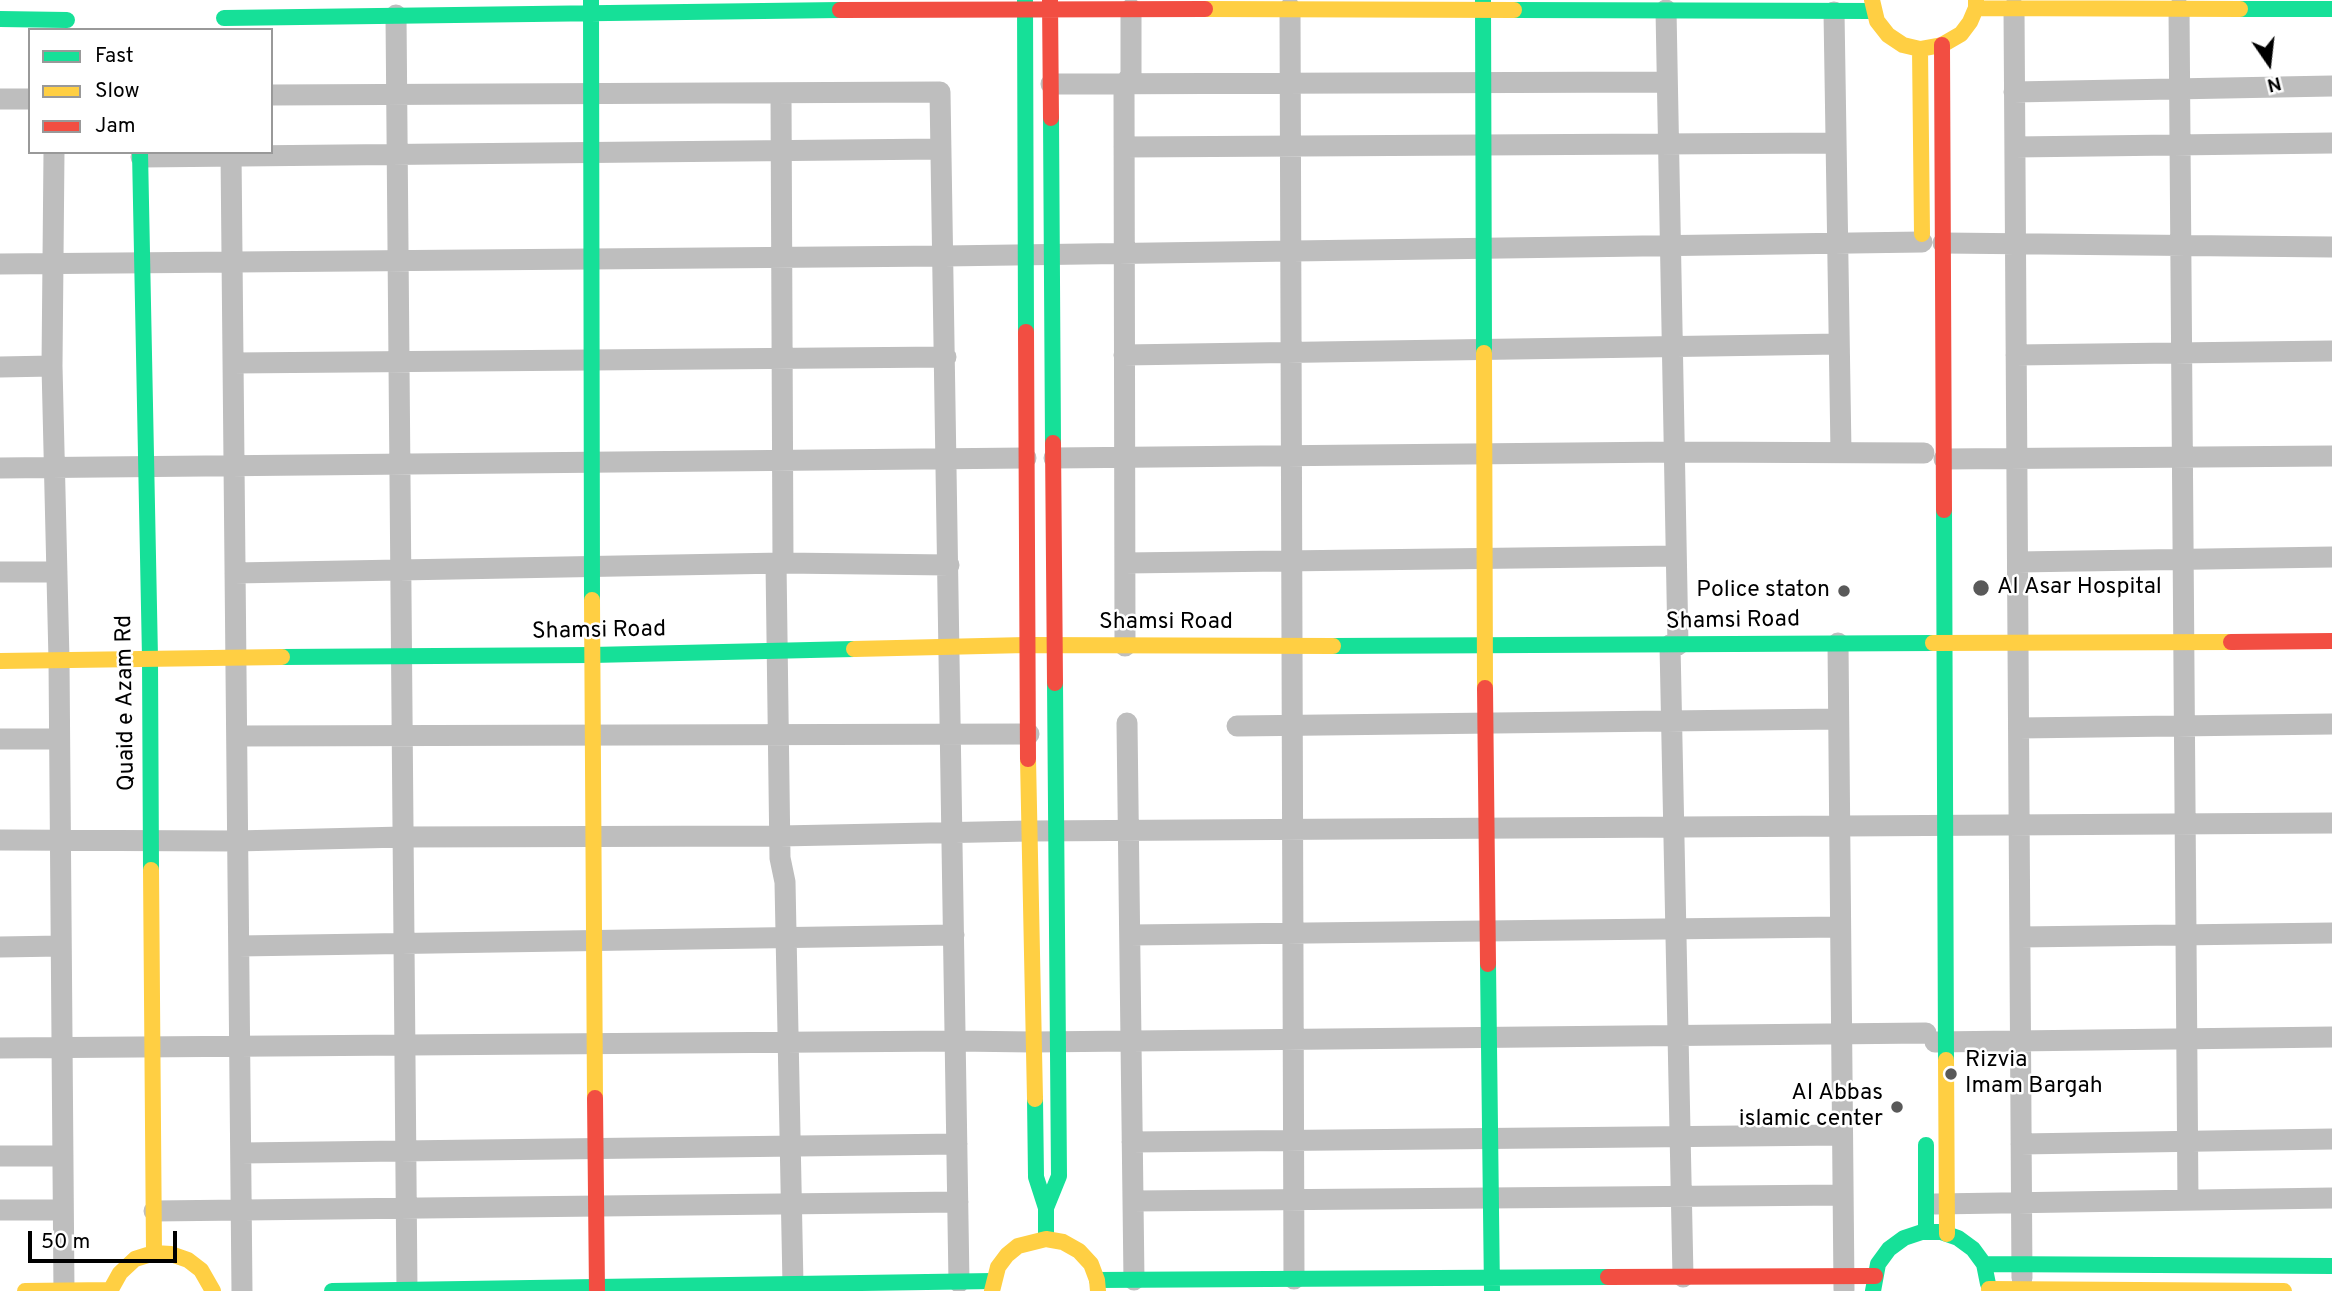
<!DOCTYPE html>
<style>
body{margin:0}
#map{position:relative;width:2332px;height:1291px;overflow:hidden;background:#fff;font-family:Overpass,sans-serif}
canvas{display:block}
.legend{position:absolute;left:28px;top:28px;width:245px;height:126px;box-sizing:border-box;background:#fff;border:2px solid #999;margin:0;padding:9px 12px;list-style:none;font-size:21px;color:#000}
.legend li{display:flex;align-items:center;gap:14px;height:35px}
.legend b{width:35px;border:2px solid #999}
.north{position:absolute;left:2234px;top:28px;width:70px;height:70px;-webkit-text-stroke:5px #fff;paint-order:stroke;rotate:166deg;font-size:19px;font-weight:700;line-height:28px;text-align:center;color:#000}
.north::after{content:'';display:block;margin:auto;width:24px;height:32px;background:#000;clip-path:polygon(50% 0,100% 100%,50% 72%,0 100%)}
.scale{position:absolute;left:28px;top:1231px;width:149px;height:32px;box-sizing:border-box;border:4px solid #000;border-top:0;padding-left:9px;font-size:21px;line-height:24px;white-space:nowrap;color:#000;-webkit-text-stroke:5px #fff;paint-order:stroke}
</style>
<div id="map">
<canvas width="2332" height="1291"></canvas>
<ul class="legend">
<li><b style="height:9px;background:#16e098"></b>Fast</li>
<li><b style="height:9px;background:#ffcf43"></b>Slow</li>
<li><b style="height:9px;background:#f24e42"></b>Jam</li>
</ul>
<div class="north">N</div>
<div class="scale">50 m</div>
</div>
<script>
const ctx = document.querySelector('canvas').getContext('2d');
ctx.lineJoin = 'round';
function shape(rows) {
  const path = new Path2D();
  for (const r of rows) {
    path.moveTo(r[0], r[1]);
    for (let i = 2; i < r.length; i += 2) path.lineTo(r[i], r[i + 1]);
  }
  return path;
}
function strokePath(path, color, width, dash) {
  ctx.strokeStyle = color;
  ctx.lineWidth = width;
  ctx.lineCap = dash ? 'butt' : 'round';
  ctx.setLineDash(dash || []);
  ctx.stroke(path);
}
function label(font, color, halo, rows, align = 'center') {
  ctx.font = font + ' Overpass,sans-serif';
  ctx.lineWidth = 5;
  ctx.setLineDash([]);
  ctx.textBaseline = 'middle';
  ctx.strokeStyle = halo;
  ctx.fillStyle = color;
  for (const [text, x, y, turn = 0] of rows) {
    ctx.save();
    ctx.translate(x, y);
    ctx.rotate((+turn || 0) * Math.PI / 180);
    ctx.textAlign = isNaN(turn) ? turn : align;
    if (halo) ctx.strokeText(text, 0, 0);
    ctx.fillText(text, 0, 0);
    ctx.restore();
  }
}
const street = shape([
 [1290,8,1294,1279],
 [2014,8,2022,1278],
 [2179,8,2188,1200],
 [1666,10,1678,645],
 [1834,12,1841,452],
 [396,15,407,1290],
 [1051,84,1667,82],
 [2014,92,2332,86],
 [781,93,783,563],
 [271,95,940,92,959,1282],
 [0,99,30,99],
 [1124,147,1836,143],
 [2015,147,2332,143],
 [54,152,52,366,59,660,64,1291],
 [231,152,242,1291],
 [141,157,941,149],
 [1943,243,2332,247],
 [0,264,944,256,1922,242],
 [1124,355,1839,344],
 [2016,355,2332,351],
 [233,363,946,357],
 [0,367,52,366],
 [1054,458,1674,452,1924,453],
 [1944,459,2332,456],
 [0,468,1026,458],
 [2018,562,2332,557],
 [776,563,780,858,785,882,793,1285],
 [1125,563,1676,556],
 [0,572,57,572],
 [235,573,783,563,949,565],
 [1838,643,1844,1289],
 [1670,645,1683,1277],
 [1125,646,1124,85,1131,75,1131,9],
 [1127,723,1134,1280],
 [1237,726,1838,719],
 [2019,728,2332,724],
 [237,736,1029,734],
 [0,739,59,739],
 [0,840,236,841,403,837,780,836,1030,831,2332,823],
 [1130,935,1840,927],
 [2020,937,2332,933],
 [239,946,954,935],
 [0,947,61,946],
 [1935,1042,2332,1037],
 [0,1048,956,1041,1033,1042,1926,1033],
 [1132,1142,1842,1135],
 [2021,1144,2332,1139],
 [241,1153,957,1144],
 [0,1156,63,1156],
 [1133,1201,1843,1195],
 [1935,1204,2332,1198],
 [0,1210,63,1210],
 [154,1211,958,1202]
]);
const fast = shape([
 [591,0,592,600],
 [1025,0,1026,332],
 [1483,0,1484,353],
 [2240,9,2332,9],
 [1514,10,1874,11],
 [224,18,840,10],
 [0,19,67,20],
 [1051,118,1053,443],
 [140,152,150,658,151,870],
 [1944,510,1946,1060],
 [1333,646,1933,643],
 [282,657,592,655,854,649],
 [1488,964,1492,1291],
 [1035,1099,1036,1177,1046,1208,1046,1239],
 [1926,1145,1926,1232],
 [1046,1208,1059,1176,1055,683],
 [1984,1264,2332,1266],
 [1097,1280,1608,1277],
 [332,1291,993,1281],
 [1873,1291,1878,1264,1889,1249,1904,1238,1922,1232,1941,1232,1958,1238,1973,1249,1984,1264,1988,1284]
]);
const slow = shape([
 [1872,0,1877,21,1888,35,1903,45,1920,49,1942,45,1961,34,1970,22,1976,8,1976,0],
 [1976,8,2240,9],
 [1205,9,1514,10],
 [1920,49,1922,234],
 [1484,353,1485,688],
 [592,600,595,1098],
 [1933,643,2231,642],
 [854,649,1026,645,1333,646],
 [0,661,282,657],
 [1028,759,1035,1099],
 [151,870,154,1253],
 [1946,1060,1947,1234],
 [1989,1289,2284,1291],
 [25,1291,110,1290],
 [110,1291,120,1273,135,1259,154,1253,171,1254,188,1260,201,1270,213,1291],
 [992,1291,998,1267,1007,1255,1018,1246,1046,1239,1063,1242,1079,1251,1091,1264,1097,1280,1098,1291]
]);
const jam = shape([
 [1050,0,1051,118],
 [840,10,1205,9],
 [1942,45,1944,510],
 [1026,332,1028,759],
 [1053,443,1055,683],
 [2231,642,2332,641],
 [1485,688,1488,964],
 [595,1098,597,1291],
 [1608,1277,1875,1276]
]);
const markers = [
 [1981,588,9,"#595959"],
 [1844,591,7,"#595959"],
 [1951,1074,7,"#595959"],
 [1897,1107,7,"#595959"]
];
const poiNames = [
 ["Al Asar Hospital",1997,588],
 ["Police staton",1830,591,"right"],
 ["Rizvia",1965,1061],
 ["Imam Bargah",1965,1087],
 ["Al Abbas",1883,1094,"right"],
 ["islamic center",1883,1120,"right"]
];
const streetNames = [
 ["Shamsi Road",1733,622,-1],
 ["Shamsi Road",1166,623],
 ["Shamsi Road",599,632,-1],
 ["Quaid e Azam Rd",127,703,-91]
];
strokePath(street, '#bebebe', 21);
strokePath(fast, '#16e098', 16);
strokePath(slow, '#ffcf43', 16);
strokePath(jam, '#f24e42', 16);
for (const [x, y, r, color] of markers) {
  const dot = new Path2D();
  dot.arc(x, y, r, 0, 2 * Math.PI);
  ctx.fillStyle = color;
  ctx.fill(dot);
  strokePath(dot, '#fff', 2.5);
}
label('23px', '#000', '#fff', poiNames, 'left');
label('23px', '#000', '#fff', streetNames);
</script>
